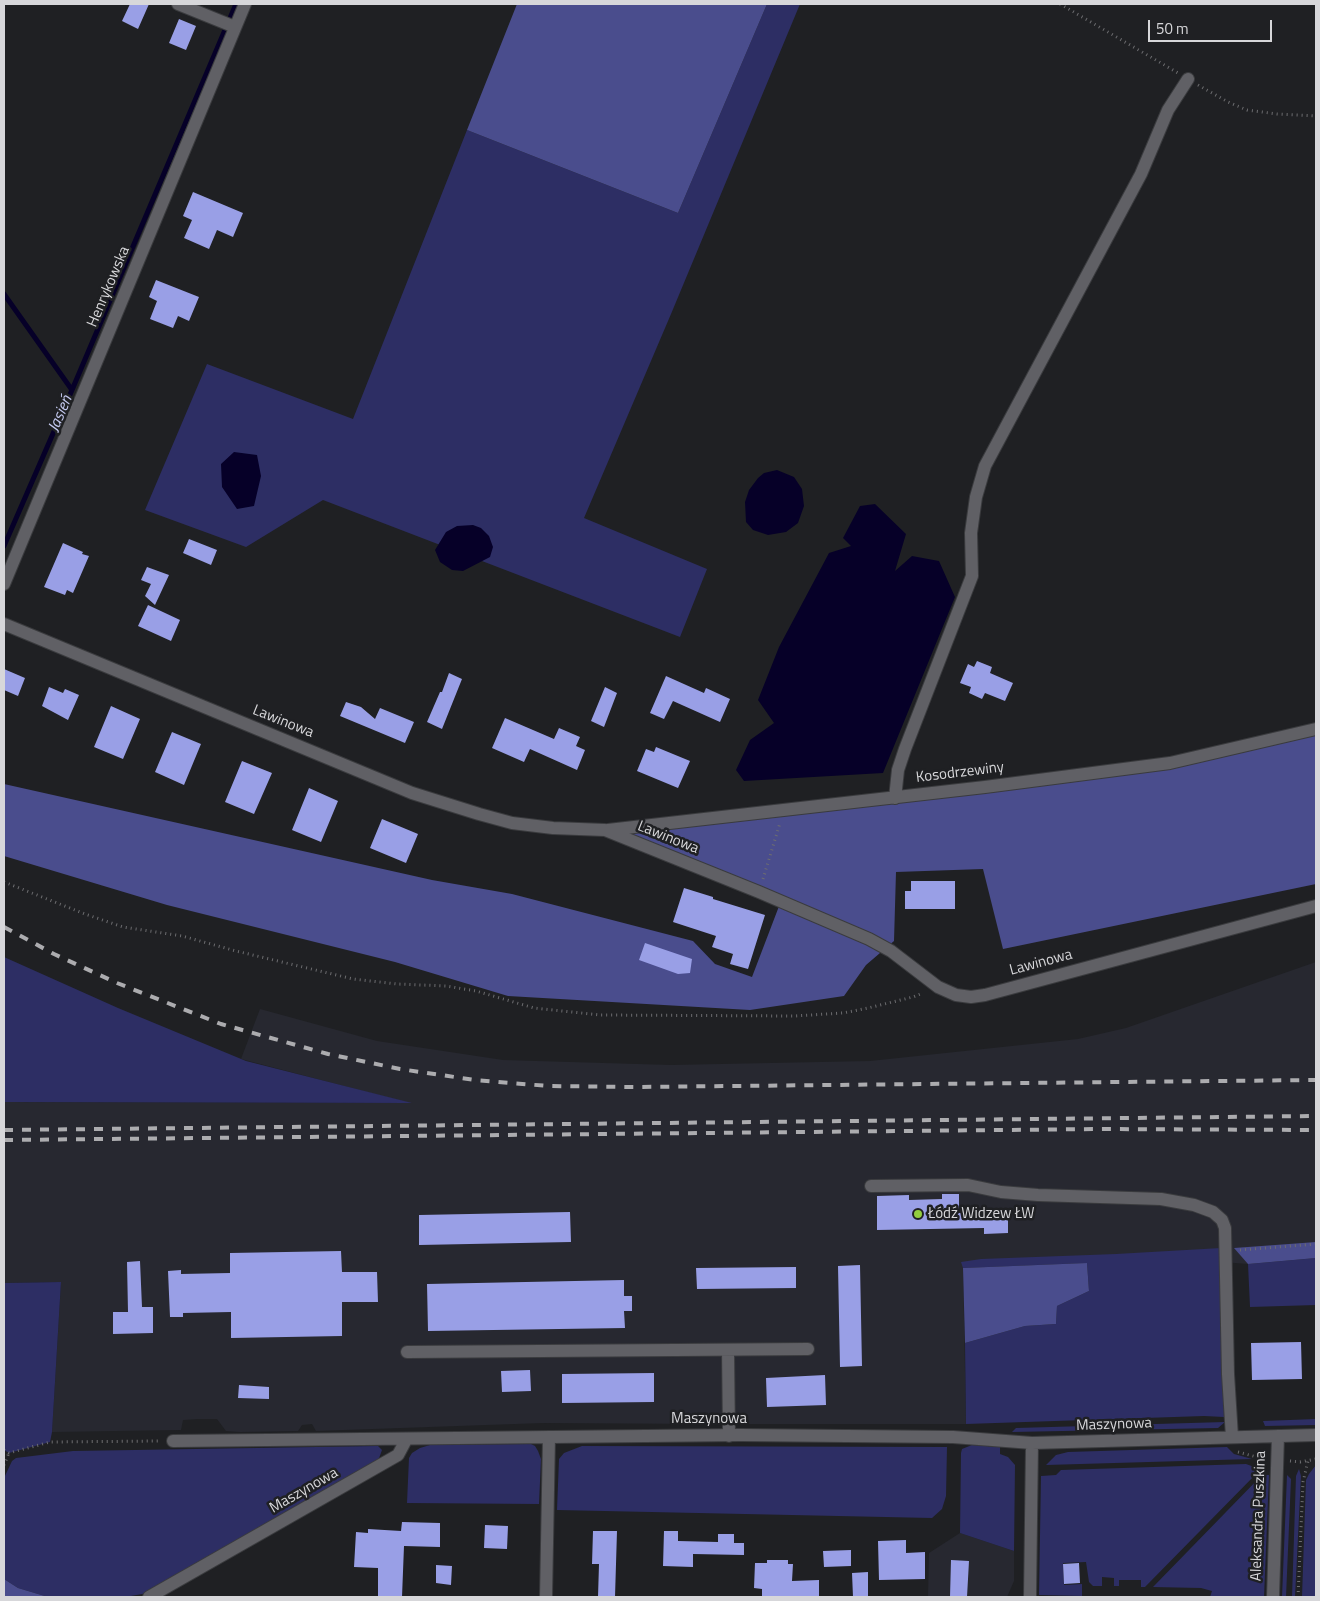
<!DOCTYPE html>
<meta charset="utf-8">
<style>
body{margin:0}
#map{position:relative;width:1320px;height:1601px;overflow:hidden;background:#1f2023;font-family:"Titillium Web",sans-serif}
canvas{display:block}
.frame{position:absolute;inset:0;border:5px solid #d7d7da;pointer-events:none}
.scale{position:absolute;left:1148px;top:20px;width:124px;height:22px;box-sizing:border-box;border:2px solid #d7d7da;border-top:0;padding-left:6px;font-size:15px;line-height:18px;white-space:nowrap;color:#d7d7da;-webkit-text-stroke:4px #1f2023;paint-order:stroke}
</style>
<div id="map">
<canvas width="1320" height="1601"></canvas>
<div class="frame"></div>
<div class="scale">50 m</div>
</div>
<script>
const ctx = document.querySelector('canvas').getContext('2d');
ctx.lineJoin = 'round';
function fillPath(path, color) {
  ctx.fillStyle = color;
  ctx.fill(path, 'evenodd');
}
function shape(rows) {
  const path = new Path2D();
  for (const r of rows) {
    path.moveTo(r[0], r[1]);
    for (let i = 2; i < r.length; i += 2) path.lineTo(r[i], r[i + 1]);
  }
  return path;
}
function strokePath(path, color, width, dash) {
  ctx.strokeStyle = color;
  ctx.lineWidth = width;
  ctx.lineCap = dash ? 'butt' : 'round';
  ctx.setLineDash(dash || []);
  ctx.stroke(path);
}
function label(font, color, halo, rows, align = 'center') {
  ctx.font = font + ' "Titillium Web",sans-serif';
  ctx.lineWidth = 5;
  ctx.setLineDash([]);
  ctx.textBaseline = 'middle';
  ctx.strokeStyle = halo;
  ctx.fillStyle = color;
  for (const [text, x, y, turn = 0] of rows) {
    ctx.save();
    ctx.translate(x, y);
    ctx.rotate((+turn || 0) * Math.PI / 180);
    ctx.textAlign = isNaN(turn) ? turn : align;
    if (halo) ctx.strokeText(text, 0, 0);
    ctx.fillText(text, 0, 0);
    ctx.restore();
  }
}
const built = shape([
 [1316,962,1316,1258,1248,1264,1197,1260,963,1268,966,1424,748,1424,739,1418,720,1418,713,1424,543,1423,316,1431,312,1424,302,1425,298,1431,240,1432,226,1431,217,1419,198,1419,183,1420,181,1430,52,1432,61,1282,4,1283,4,1102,409,1103,241,1059,260,1009,377,1041,503,1060,671,1065,870,1061,1078,1039,1126,1028],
 [960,1533,1014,1551,1014,1581,1007,1597,928,1597,929,1553]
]);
const green = shape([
 [767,4,800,4,671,314,584,518,707,569,680,637,323,500,246,547,145,510,207,364,353,419,467,130,678,213],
 [4,957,118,1008,246,1061,412,1103,4,1102],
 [1221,1248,1224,1417,1204,1416,966,1424,965,1343,1025,1326,1056,1324,1057,1306,1089,1291,1087,1263,963,1268,961,1262,981,1259,1116,1254],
 [1316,1258,1316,1305,1250,1307,1248,1264],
 [61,1282,52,1432,50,1442,9,1453,4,1450,4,1283],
 [1316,1419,1316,1425,1265,1426,1263,1421],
 [1225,1422,1218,1428,1012,1432,1016,1428],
 [531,1444,535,1446,538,1451,541,1459,539,1504,407,1503,409,1458,412,1453,420,1448,430,1445],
 [972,1445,1000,1447,1000,1454,1008,1457,1015,1465,1014,1551,960,1533,961,1453,962,1449],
 [378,1446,382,1450,378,1461,148,1593,125,1597,48,1597,18,1588,4,1579,4,1478,12,1461,16,1458,73,1451],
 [582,1446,947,1447,946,1496,942,1509,932,1518,557,1510,559,1459,564,1453],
 [1227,1447,1234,1454,1252,1459,1046,1465,1056,1455,1068,1452],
 [1246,1464,1257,1468,1257,1473,1145,1587,1141,1587,1141,1580,1119,1580,1119,1586,1114,1586,1114,1578,1102,1577,1102,1586,1093,1586,1089,1582,1086,1562,1063,1563,1064,1585,1082,1584,1082,1596,1039,1595,1041,1476,1056,1475,1061,1470],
 [1316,1465,1316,1597,1302,1597,1306,1480,1309,1474],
 [1299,1469,1301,1476,1295,1597,1292,1597,1296,1476],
 [1262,1475,1269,1475,1264,1597,1210,1597,1212,1591,1201,1588,1153,1587],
 [1287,1475,1291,1479,1286,1597,1282,1597]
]);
const forest = shape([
 [517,4,767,4,678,213,467,130],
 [1316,729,1316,884,1003,949,983,869,896,872,894,941,866,965,844,996,750,1010,508,996,395,962,167,905,4,856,4,784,432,880,512,894,693,941,715,964,752,977,781,901,605,830,1170,763],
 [1316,1242,1316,1258,1248,1264,1234,1248],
 [1087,1263,1089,1291,1057,1306,1056,1324,1025,1326,965,1343,963,1268],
 [4,1579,18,1588,48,1597,4,1597]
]);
const water = shape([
 [234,452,257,455,261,476,254,506,237,509,222,487,221,464],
 [777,470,794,477,802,489,804,506,798,523,786,532,768,535,753,530,746,522,745,502,749,490,758,478,764,473],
 [875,504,906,534,895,571,912,556,939,561,955,597,883,773,744,781,736,770,750,740,774,723,758,700,779,647,829,553,851,546,843,538,860,506],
 [473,525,481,528,489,536,493,547,490,557,463,571,452,570,440,562,435,550,446,532,457,526]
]);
const stream = shape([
 [4,294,72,390,4,546],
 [72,390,236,4]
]);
const building = shape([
 [130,4,149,4,138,29,122,21],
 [179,19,196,26,186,50,169,43],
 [193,192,243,213,233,237,217,230,209,249,184,238,192,220,183,216],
 [156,280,199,297,189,321,178,316,173,328,150,319,157,301,149,297],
 [189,539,217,550,211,565,183,553],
 [63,543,83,552,82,554,89,556,73,593,67,590,65,595,44,587],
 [147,567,169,575,155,605,145,596,151,584,141,580],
 [148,605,180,620,171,641,138,626],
 [977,661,992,667,990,673,1013,683,1005,701,985,693,982,699,969,693,971,687,960,683,968,664,974,667],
 [4,669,25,678,18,696,4,690],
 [449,673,462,679,442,729,427,722,440,692,442,692],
 [666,676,704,693,706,688,730,699,720,722,673,701,664,719,650,713],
 [49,687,63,693,65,689,79,695,68,720,42,706],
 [605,687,617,693,604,727,591,721],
 [346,702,361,707,375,719,380,708,414,722,405,743,340,716],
 [111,706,140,719,123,759,94,747],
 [505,718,554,739,559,728,580,737,576,746,585,750,577,770,530,749,524,762,492,748],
 [172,732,201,744,184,785,155,772],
 [656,747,690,761,678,788,637,771,646,749,654,752],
 [242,761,272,773,254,814,225,802],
 [309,788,338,801,321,842,292,830],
 [382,819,418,834,406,863,370,848],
 [911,881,955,881,955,909,905,909,905,891,911,891],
 [684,888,713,897,713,899,765,915,748,969,730,964,733,954,712,947,716,936,673,922],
 [645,943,692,959,690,973,678,974,639,960],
 [942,1194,959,1194,959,1213,1008,1212,1008,1233,984,1234,984,1228,877,1230,877,1196,909,1195,909,1200,942,1199],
 [570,1212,571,1242,419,1245,419,1215],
 [341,1251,342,1272,377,1272,378,1302,342,1302,342,1336,231,1338,231,1312,183,1313,183,1317,170,1317,168,1271,181,1270,181,1274,230,1273,230,1253],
 [140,1261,142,1307,153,1307,153,1333,113,1334,113,1312,128,1312,127,1262],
 [860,1265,862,1366,840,1367,838,1266],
 [796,1267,796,1288,697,1289,696,1268],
 [624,1280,624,1296,632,1296,632,1311,624,1311,625,1328,428,1331,427,1284],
 [1301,1342,1302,1379,1252,1380,1251,1343],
 [530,1370,531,1391,502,1392,501,1371],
 [654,1373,654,1402,562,1403,562,1374],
 [825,1375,826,1405,767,1407,766,1378],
 [239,1385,269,1387,269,1399,238,1398],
 [402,1522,440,1523,440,1547,404,1546,402,1597,378,1597,378,1568,354,1567,356,1532,368,1533,368,1529,401,1531],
 [485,1525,508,1526,507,1549,484,1548],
 [593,1531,617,1531,615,1597,598,1597,599,1564,592,1564],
 [664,1531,678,1531,678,1541,718,1542,718,1534,734,1534,734,1543,744,1543,744,1555,693,1554,693,1567,663,1566],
 [906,1540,906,1553,925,1552,925,1579,879,1580,878,1541],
 [851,1550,851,1566,824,1567,823,1551],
 [767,1560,788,1560,788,1564,793,1564,792,1581,819,1580,819,1597,762,1597,762,1589,754,1588,755,1563,767,1563],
 [951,1560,969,1561,967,1597,950,1597],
 [1079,1563,1080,1583,1064,1584,1063,1564],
 [436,1565,452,1566,451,1585,436,1583],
 [868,1572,868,1597,853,1597,852,1573]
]);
const path = shape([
 [1060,4,1178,73],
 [1198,85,1228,102,1247,110,1277,114,1316,116],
 [763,879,780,823],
 [4,882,85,914,123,927,182,936,236,951,353,979,397,984,446,986,476,991,534,1008,600,1015,795,1016,843,1013,868,1008,913,997,923,993],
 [1240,1250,1316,1244],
 [4,1450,9,1453,50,1442,160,1441],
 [1238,1452,1264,1459],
 [1290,1461,1300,1462,1316,1459],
 [4,1465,9,1453],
 [1298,1597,1303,1482,1308,1461]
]);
const minor = shape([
 [178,4,235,27],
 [4,584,245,4],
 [4,624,412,793,479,814,512,823,553,828,605,830,759,892,869,939,891,951,938,987,956,995,971,997,985,995,1316,906],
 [895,798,898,770,905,749,972,576,971,533,976,497,985,466,1141,174,1168,110,1188,79],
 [608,830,985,787,1170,763,1316,729],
 [871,1186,968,1185,1001,1192,1038,1195,1161,1199,1194,1205,1213,1212,1222,1220,1225,1228,1228,1374,1232,1437],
 [728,1350,729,1436],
 [407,1352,808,1349],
 [173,1441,740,1435,953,1437,1032,1443,1316,1435],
 [149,1597,398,1455,406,1440],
 [546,1597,549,1437],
 [1030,1597,1032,1443],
 [1273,1597,1278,1436]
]);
const rail = shape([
 [4,927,54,954,117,983,221,1024,328,1054,400,1069,475,1080,548,1086,635,1087,1316,1080],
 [4,1130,1316,1116],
 [4,1140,1102,1129,1316,1130]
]);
const markers = [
 [918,1214,5,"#92cd3e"]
];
const streetNames = [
 ["Henrykowska",109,287,-67],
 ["Lawinowa",283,722,22],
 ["Kosodrzewiny",960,773,-7],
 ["Lawinowa",668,838,22],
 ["Lawinowa",1041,963,-15],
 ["Maszynowa",709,1419],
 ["Maszynowa",1114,1425,-2],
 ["Maszynowa",304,1491,-30],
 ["Aleksandra Puszkina",1259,1516,-88]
];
const poiNames = [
 ["Łódź Widzew ŁW",928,1214]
];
const waterNames = [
 ["Jasień",61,414,-67]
];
fillPath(built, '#272830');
fillPath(green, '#2d2e64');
fillPath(forest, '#4a4d8d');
fillPath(water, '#060028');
strokePath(stream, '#060028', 5);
fillPath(building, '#999fe6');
strokePath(minor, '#3a3b3e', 14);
strokePath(path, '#6d6d70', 3, [1, 4]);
strokePath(minor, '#606065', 12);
strokePath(rail, '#acacaf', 4, [9, 9]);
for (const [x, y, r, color] of markers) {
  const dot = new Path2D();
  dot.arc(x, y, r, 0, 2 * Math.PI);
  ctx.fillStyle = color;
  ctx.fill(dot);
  strokePath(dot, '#1f2023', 2);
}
label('15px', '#d7d7da', '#1f2023', streetNames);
label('15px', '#d7d7da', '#1f2023', poiNames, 'left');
label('italic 16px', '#c4c9ef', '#1f2023', waterNames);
</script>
